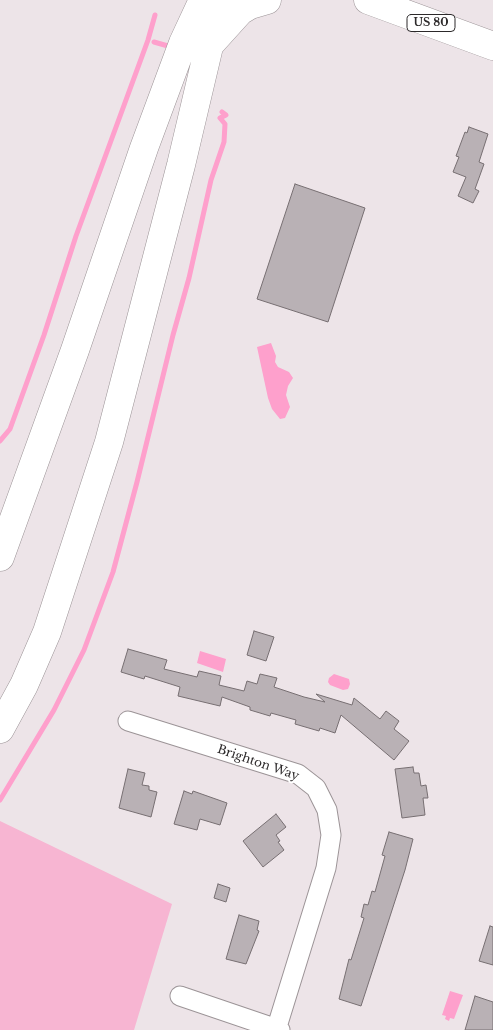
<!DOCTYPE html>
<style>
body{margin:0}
canvas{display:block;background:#ede4e8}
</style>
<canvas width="493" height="1030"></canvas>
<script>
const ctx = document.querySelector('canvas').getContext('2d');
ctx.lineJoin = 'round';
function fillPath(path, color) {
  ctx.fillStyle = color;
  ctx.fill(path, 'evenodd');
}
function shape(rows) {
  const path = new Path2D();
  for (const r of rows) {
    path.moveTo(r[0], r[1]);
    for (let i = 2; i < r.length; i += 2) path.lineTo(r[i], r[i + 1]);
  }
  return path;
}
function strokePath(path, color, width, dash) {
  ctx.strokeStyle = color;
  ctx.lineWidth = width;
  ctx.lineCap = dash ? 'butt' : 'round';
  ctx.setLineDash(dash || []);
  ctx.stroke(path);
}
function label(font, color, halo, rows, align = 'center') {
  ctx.font = font + ' "Libre Baskerville",serif';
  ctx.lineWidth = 4;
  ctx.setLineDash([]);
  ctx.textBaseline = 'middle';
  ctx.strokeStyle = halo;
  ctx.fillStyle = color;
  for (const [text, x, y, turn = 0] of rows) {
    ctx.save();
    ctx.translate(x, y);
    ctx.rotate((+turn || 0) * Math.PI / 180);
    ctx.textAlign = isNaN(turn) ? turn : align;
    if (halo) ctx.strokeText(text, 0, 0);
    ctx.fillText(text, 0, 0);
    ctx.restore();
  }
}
const green = shape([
 [0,821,172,904,134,1030,0,1030]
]);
const water = shape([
 [271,343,276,356,275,362,278,367,289,372,293,378,288,386,286,395,290,407,285,418,280,419,272,409,268,398,257,347],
 [200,651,226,659,223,672,197,663],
 [334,674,349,679,350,684,348,689,343,690,330,685,328,682,329,678],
 [450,991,463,995,454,1019,450,1018,449,1021,445,1019,446,1016,442,1015]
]);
const stream = shape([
 [154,42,168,46],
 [0,441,10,429,44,335,76,236,148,40,155,15],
 [0,800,54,710,84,650,113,572,137,482,173,335,189,278,211,180,224,142,225,124,220,118,226,115,222,112]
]);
const building = shape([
 [469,127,488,134,479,162,484,164,475,189,479,191,473,203,458,196,466,177,453,172,459,157,456,156,465,132,467,133,469,127],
 [295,184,365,208,328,322,257,299,295,184],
 [254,631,274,637,266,661,247,655,254,631],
 [128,649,167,660,164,669,197,677,199,671,221,676,219,685,244,691,247,681,257,684,260,674,277,678,274,687,304,697,325,702,316,694,352,705,354,698,380,719,386,711,399,721,394,729,409,741,394,760,341,715,335,733,320,728,319,731,295,724,296,720,271,713,270,716,250,710,250,707,222,697,220,706,178,696,180,687,145,676,144,679,121,672,128,649],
 [413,767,414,773,419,773,421,786,426,785,428,798,423,798,425,815,402,818,395,769,413,767],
 [128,769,145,773,142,785,149,786,149,790,157,792,151,817,119,808,128,769],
 [184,791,192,794,193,791,227,803,220,825,200,819,197,830,174,824,184,791],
 [276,814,286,827,276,835,280,841,278,842,284,850,263,867,243,841,276,814],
 [389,832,413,839,405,870,361,1006,339,999,349,959,351,960,364,918,361,917,364,904,368,905,372,891,375,892,385,856,382,855,389,832],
 [218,884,230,888,226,902,214,898,218,884],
 [239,915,259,921,257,930,259,931,246,964,226,959,239,915],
 [490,926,493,927,493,965,479,961,490,926],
 [475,996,493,1002,493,1030,465,1030,475,996]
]);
const street = shape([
 [128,721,298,774,316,788,327,810,331,835,326,868,276,1030],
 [180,996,280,1030]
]);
const primary = shape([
 [368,0,493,46],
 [212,42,240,11,250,5,267,0],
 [0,557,75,350,144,148,183,43,203,0],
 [0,729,24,685,47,632,109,442,181,165,220,0]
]);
const shields = [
 [431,23,48]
];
const shieldNames = [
 ["US 80",431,23]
];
const streetNames = [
 ["Brighton Way",258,763,19]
];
fillPath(green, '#f7b5d2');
fillPath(water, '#fea0cc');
strokePath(stream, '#fea0cc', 5);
fillPath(building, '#b9b1b5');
strokePath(building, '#776f72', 1);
strokePath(street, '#9c9497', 21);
strokePath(primary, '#9c9497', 29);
strokePath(street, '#fff', 19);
strokePath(primary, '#fff', 28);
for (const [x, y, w] of shields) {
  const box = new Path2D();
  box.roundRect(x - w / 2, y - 8.5, w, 17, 4);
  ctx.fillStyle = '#fff';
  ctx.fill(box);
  strokePath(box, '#2c292a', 1);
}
label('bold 11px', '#2c292a', null, shieldNames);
label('12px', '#2c292a', '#fff', streetNames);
</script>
